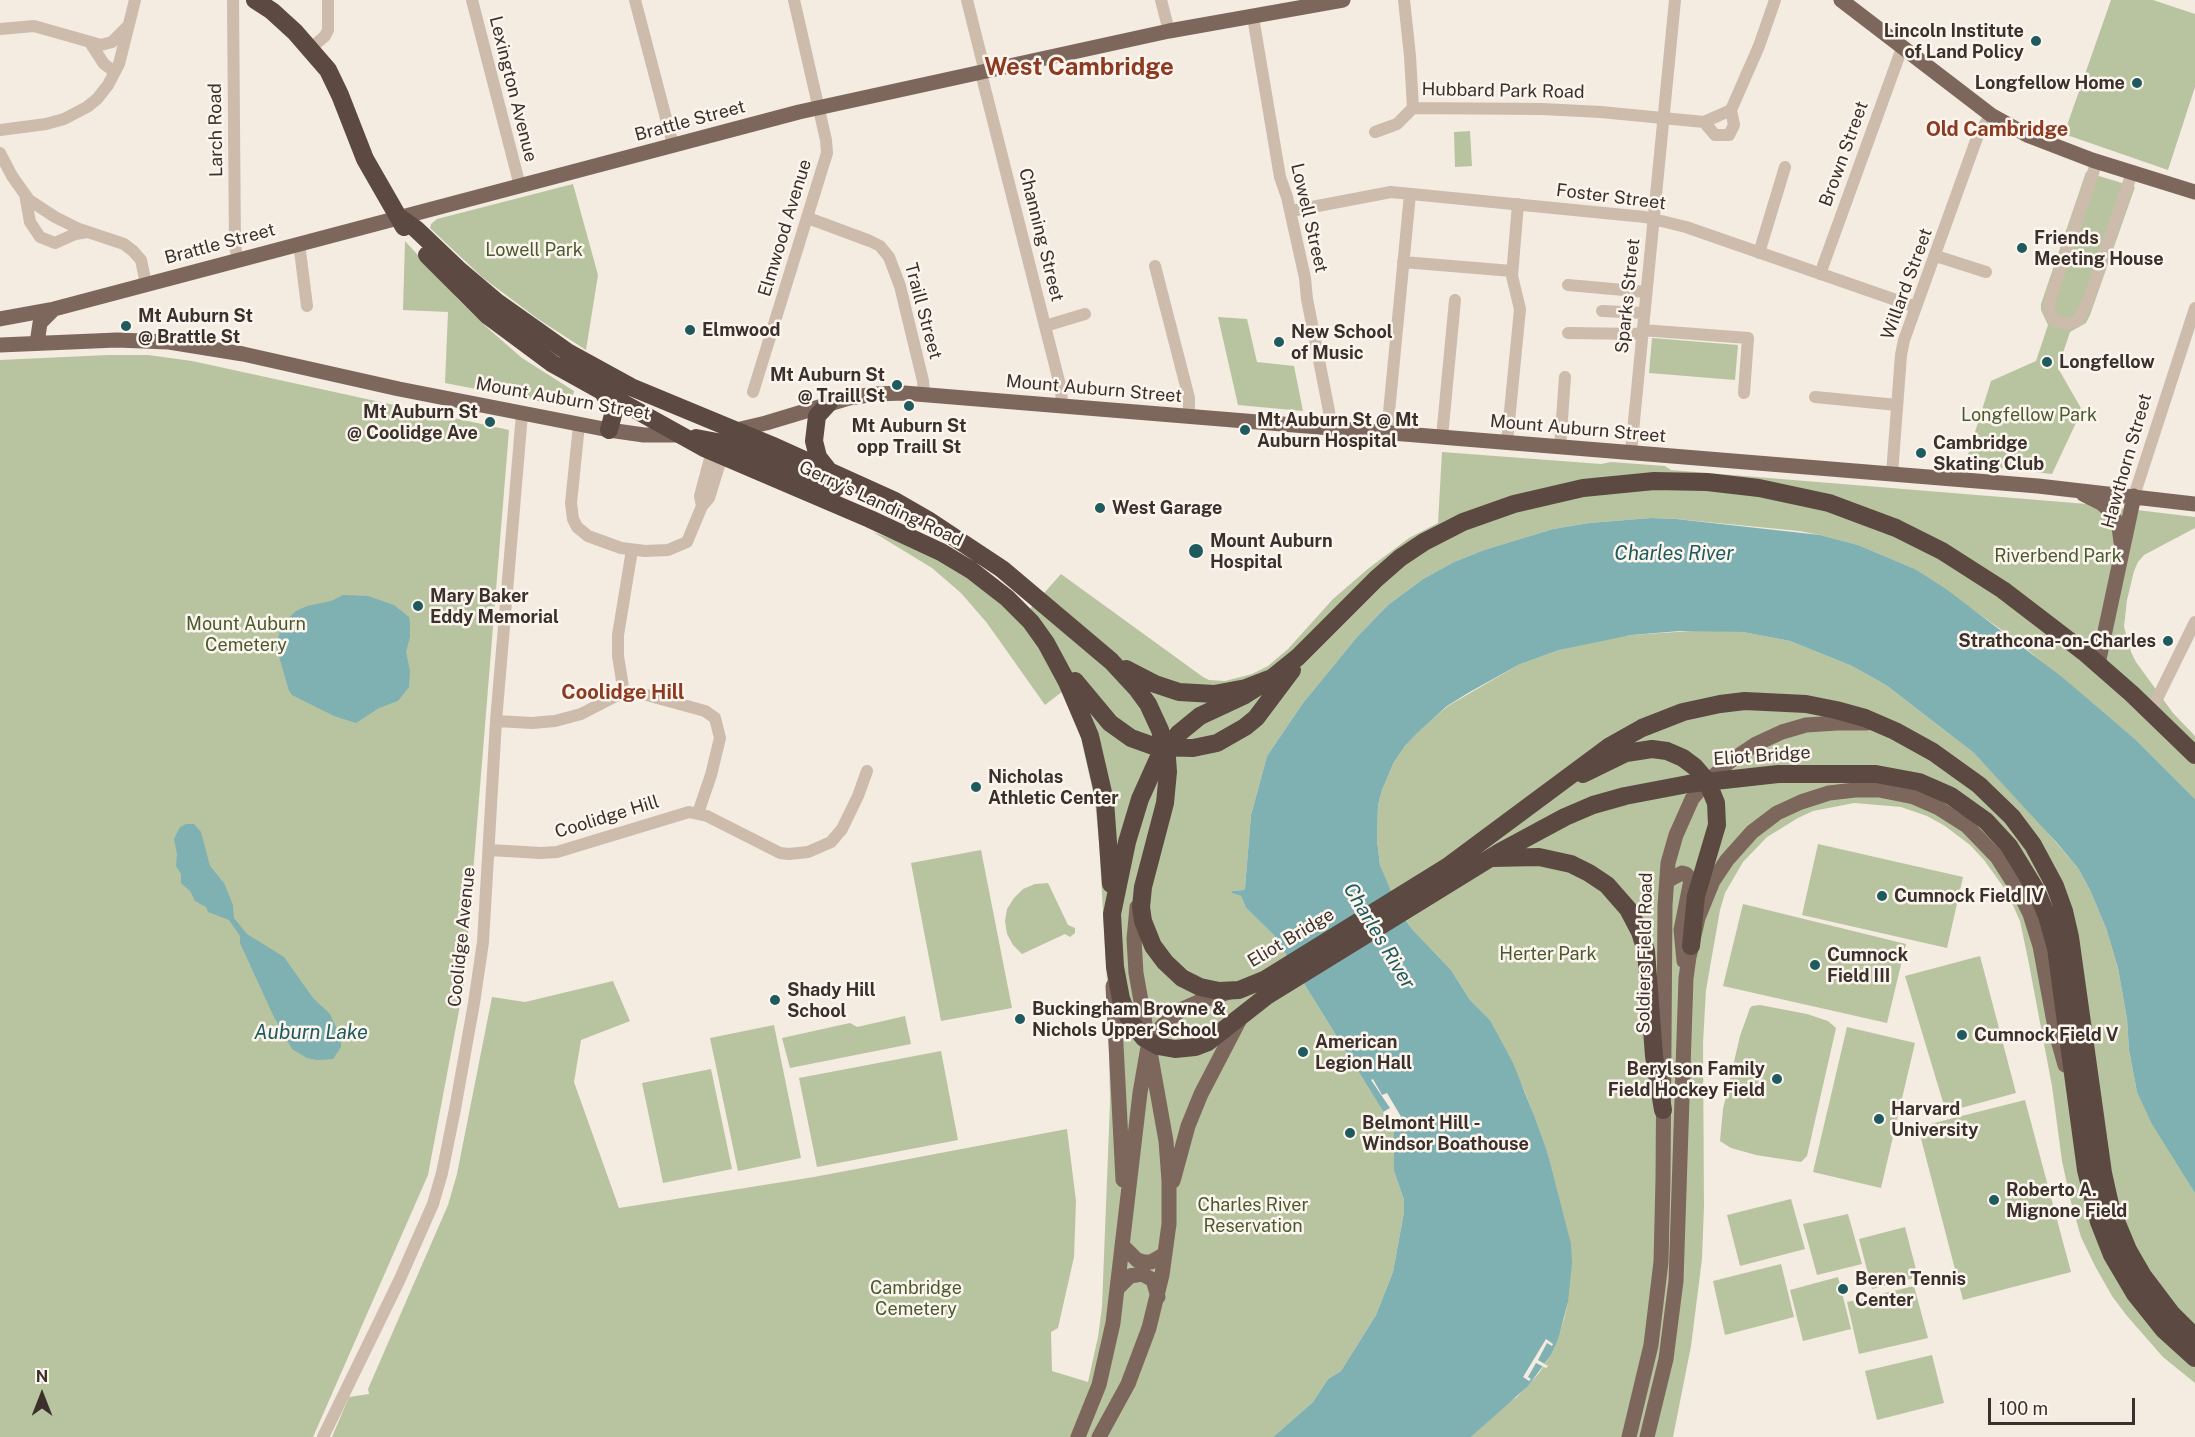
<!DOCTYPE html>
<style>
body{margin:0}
#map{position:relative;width:2195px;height:1437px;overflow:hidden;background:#f4ebe1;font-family:"Public Sans",sans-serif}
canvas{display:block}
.north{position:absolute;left:12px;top:1365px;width:60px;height:60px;-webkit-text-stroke:4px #fbf5ee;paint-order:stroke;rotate:0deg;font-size:16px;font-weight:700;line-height:24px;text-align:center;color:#3b302b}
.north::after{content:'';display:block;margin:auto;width:21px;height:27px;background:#3b302b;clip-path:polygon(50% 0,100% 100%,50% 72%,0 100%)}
.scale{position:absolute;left:1988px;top:1398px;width:147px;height:27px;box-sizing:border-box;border:3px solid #3b302b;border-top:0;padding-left:8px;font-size:18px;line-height:21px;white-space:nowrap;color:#3b302b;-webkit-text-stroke:4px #fbf5ee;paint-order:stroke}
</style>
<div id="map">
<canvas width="2195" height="1437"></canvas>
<div class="north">N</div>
<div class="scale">100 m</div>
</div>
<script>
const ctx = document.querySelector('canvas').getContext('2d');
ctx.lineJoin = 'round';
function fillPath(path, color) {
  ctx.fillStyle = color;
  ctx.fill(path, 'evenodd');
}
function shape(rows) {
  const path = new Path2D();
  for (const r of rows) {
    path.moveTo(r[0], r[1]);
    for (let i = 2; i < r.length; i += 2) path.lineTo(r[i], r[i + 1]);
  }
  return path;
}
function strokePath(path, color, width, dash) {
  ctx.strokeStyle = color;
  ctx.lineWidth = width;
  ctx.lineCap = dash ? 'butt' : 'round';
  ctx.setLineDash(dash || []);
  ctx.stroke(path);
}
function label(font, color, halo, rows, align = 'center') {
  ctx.font = font + ' "Public Sans",sans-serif';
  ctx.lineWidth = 5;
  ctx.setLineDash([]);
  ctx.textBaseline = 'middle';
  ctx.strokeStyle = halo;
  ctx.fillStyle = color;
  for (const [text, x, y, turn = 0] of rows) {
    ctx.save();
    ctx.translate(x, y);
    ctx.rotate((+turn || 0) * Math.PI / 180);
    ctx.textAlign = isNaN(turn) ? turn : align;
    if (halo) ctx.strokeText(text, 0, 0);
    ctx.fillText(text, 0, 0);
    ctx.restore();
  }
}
const green = shape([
 [2111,0,2153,0,2195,14,2195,87,2168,170,2064,134],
 [1470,131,1472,166,1455,167,1454,132],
 [2086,172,2135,187,2090,315,2086,323,2070,332,2058,368,2082,410,2052,474,1965,464,1991,381,2036,361,2048,325,2041,310,2041,304],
 [573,184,598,275,586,350,538,319,482,277,430,228,431,224,437,219],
 [405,241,459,300,491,331,522,358,574,391,570,407,445,383,448,312,403,310],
 [1218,317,1247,319,1257,362,1294,366,1303,411,1238,405],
 [1652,338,1738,345,1735,380,1649,373],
 [108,355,148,355,192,361,509,430,464,984,428,1175,313,1437,0,1437,0,360],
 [1442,452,1601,464,1611,462,1665,466,1671,470,2087,504,2195,517,2195,528,2144,555,2138,562,2134,571,2127,600,2124,627,2131,652,2136,662,2173,713,2195,736,2195,799,2136,740,2013,638,1915,569,1858,545,1820,535,1799,531,1676,519,1651,518,1589,523,1553,529,1484,550,1454,562,1423,579,1388,605,1357,637,1303,703,1267,756,1251,815,1245,888,1244,890,1233,891,1233,893,1241,896,1246,908,1274,935,1389,1121,1394,1134,1394,1171,1404,1200,1404,1212,1393,1272,1376,1315,1341,1371,1328,1379,1313,1402,1273,1437,332,1437,349,1397,369,1394,368,1389,448,1205,457,1174,492,997,525,1002,613,981,630,1021,581,1040,574,1082,619,1208,814,1177,1067,1129,1076,1201,1074,1257,1058,1328,1051,1332,1052,1371,1088,1382,1098,1337,1102,1307,1110,1103,1108,999,1099,842,1095,801,1081,738,1063,691,1045,705,987,623,961,593,932,568,873,532,908,545,963,571,1021,619,1061,574,1203,677,1209,680,1225,681,1252,674,1268,666,1288,649,1333,599,1369,568,1409,538,1438,523],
 [1706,630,1743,632,1790,641,1852,666,1886,685,1974,753,2028,810,2078,868,2090,890,2106,928,2118,968,2127,1019,2129,1050,2137,1092,2195,1193,2195,1383,2163,1357,2127,1316,2112,1296,2095,1266,2081,1237,2071,1202,2062,1161,2052,1086,2028,959,2020,921,2007,892,1984,860,1970,845,1945,826,1927,816,1901,807,1854,803,1813,811,1798,818,1767,837,1743,862,1725,893,1720,910,1706,990,1703,1043,1704,1206,1702,1259,1691,1346,1673,1437,1471,1437,1509,1402,1517,1397,1539,1373,1551,1355,1564,1319,1568,1302,1551,1168,1547,1151,1525,1092,1490,1020,1470,1000,1451,970,1411,928,1389,890,1380,865,1377,840,1378,805,1382,790,1394,762,1405,746,1417,732,1448,706,1518,665,1559,650,1603,639,1631,635],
 [1818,844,1963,877,1947,948,1802,915],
 [981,850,1012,1008,941,1021,911,863],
 [1048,883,1068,925,1075,928,1075,933,1070,937,1065,934,1022,954,1013,945,1007,934,1005,921,1007,909,1014,898,1023,889,1035,884],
 [1743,904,1906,944,1887,1023,1723,986],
 [1980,956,2016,1093,1946,1112,1905,976],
 [1760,1005,1807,1014,1828,1021,1836,1028,1807,1156,1801,1162,1756,1155,1731,1148,1720,1141,1723,1109,1740,1036,1750,1008,1752,1006],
 [905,1016,911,1044,790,1068,782,1038,850,1023,857,1027],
 [774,1025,801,1158,738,1171,710,1038],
 [1847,1027,1915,1043,1881,1188,1813,1172],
 [941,1051,958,1140,817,1167,799,1078],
 [711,1069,732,1169,663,1183,642,1083],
 [2025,1100,2071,1272,1963,1300,1918,1127],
 [1791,1199,1805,1249,1740,1266,1727,1215],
 [1848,1214,1862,1264,1817,1275,1803,1224],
 [1905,1227,1918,1277,1872,1289,1859,1239],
 [1781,1264,1794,1317,1725,1335,1713,1281],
 [1838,1277,1851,1329,1803,1341,1790,1290],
 [1914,1286,1928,1338,1859,1354,1847,1302],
 [1932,1355,1944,1403,1877,1420,1865,1371]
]);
const water = shape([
 [1651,518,1676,519,1820,535,1858,545,1915,569,1946,589,2062,677,2136,740,2195,799,2195,1193,2152,1124,2137,1092,2129,1050,2127,1019,2118,968,2106,928,2090,890,2078,868,2057,843,1974,753,1886,685,1852,666,1790,641,1743,632,1680,631,1631,635,1559,650,1518,665,1468,693,1447,706,1417,733,1405,746,1394,762,1382,790,1378,805,1377,840,1380,865,1397,906,1411,928,1451,970,1470,1000,1490,1020,1513,1063,1535,1118,1547,1151,1571,1244,1572,1263,1568,1302,1558,1339,1551,1355,1528,1386,1471,1437,1273,1437,1313,1402,1328,1379,1341,1371,1376,1315,1393,1272,1404,1212,1404,1200,1394,1171,1394,1134,1389,1121,1274,935,1246,908,1241,896,1232,893,1232,891,1244,890,1245,888,1251,815,1267,756,1303,703,1357,637,1388,605,1423,579,1454,562,1484,550,1553,529,1589,523],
 [343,595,368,596,394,605,409,617,410,623,410,637,406,652,410,671,409,687,398,701,379,708,356,723,334,716,292,695,289,691,276,646,282,624,296,611,307,606,331,601],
 [186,824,194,824,201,832,210,866,224,883,233,905,234,918,247,934,284,957,313,998,330,1014,341,1038,341,1047,333,1059,317,1060,307,1058,292,1049,273,1015,240,943,240,936,229,920,208,912,206,907,195,901,190,891,181,883,181,874,176,866,177,854,174,839,180,827]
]);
const pier = shape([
 [1373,1079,1382,1095,1387,1093,1406,1125,1401,1128,1395,1118,1389,1121,1383,1112,1390,1108,1371,1080],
 [1546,1339,1553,1344,1552,1346,1547,1343,1538,1360,1548,1366,1546,1368,1536,1363,1528,1377,1531,1379,1529,1381,1523,1377]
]);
const minor = shape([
 [233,0,235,247,238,259],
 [472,0,520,186],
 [635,0,673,145],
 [967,0,985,72],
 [1161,0,1169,31],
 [1404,0,1410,56,1413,108,1542,109,1601,112,1704,122,1731,110,1759,46,1775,0],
 [1253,17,1280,177,1287,197,1305,278,1307,299,1329,411,1330,428],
 [0,29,34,26,101,45,112,42,127,27],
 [91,44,104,64,115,72],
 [311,48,325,36,328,30,328,0],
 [981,73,1045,326,1061,389,1062,406],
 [1704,122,1715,135,1729,135,1734,125,1731,110],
 [0,130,46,124,64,119,87,107,97,99,108,85,119,64,135,0],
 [1375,132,1397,124,1413,108],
 [0,153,12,176,29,200,55,217,79,229,124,244,133,251,141,260,146,284],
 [2097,161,2050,300,2049,313,2055,321,2067,324,2076,322,2088,302,2132,173],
 [25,194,30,222,40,237,55,243,75,234,88,232],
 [1291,211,1391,192,1645,217,1686,227,1916,307],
 [808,218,870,241,880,246,889,257,900,286,923,381,924,394],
 [299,243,307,306],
 [1759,253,1785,167],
 [1936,256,1986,272],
 [1403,262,1512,271],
 [1155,266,1189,398,1189,416],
 [1820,274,1902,48],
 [1568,285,1646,292],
 [1602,311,1643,313],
 [1045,326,1085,314],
 [1642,330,1748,338,1744,393],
 [1568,333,1641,334],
 [753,392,827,153,826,140,794,0],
 [1815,397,1897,405],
 [579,425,571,503,573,519,577,527,588,536,621,548,645,551,668,550,687,542,702,506,700,496,712,451],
 [1387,433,1410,194],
 [1442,437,1455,300],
 [1507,442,1520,309,1512,276,1518,204],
 [1560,447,1565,377],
 [1631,452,1675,0],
 [1892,474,1901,355,1904,340,1978,135,1991,115],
 [2134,496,2195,308],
 [702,506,709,498,722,456],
 [624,693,618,656,618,635,632,550],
 [2151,711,2195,622],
 [496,721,532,723,555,721,581,714,616,696,633,693,643,694,705,711,715,718,720,738,711,775,698,813],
 [489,850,541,853,557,852,689,812,707,816,780,853,789,854,808,852,831,842,842,829,858,796,867,771],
 [323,1437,399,1281,433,1204,442,1173,455,1109,474,1003,483,942,496,721,522,414]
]);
const major = shape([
 [1841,0,1991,115,2027,135,2092,160,2195,192],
 [0,319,54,309,799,112,1169,31,1343,0],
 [37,343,40,323,54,309],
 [0,345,117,340,169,342,243,354,399,389,609,430,644,435,681,435],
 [732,431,766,423,849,398,875,394,904,393,2038,486,2195,504],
 [2083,494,2101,503,2110,511,2119,527,2121,542],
 [2098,664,2134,496],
 [1667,881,1682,873,1686,874,1691,880,1681,930,1684,961],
 [1113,986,1123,1180],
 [1173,1181,1188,1126,1201,1094,1240,1019],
 [1123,1246,1137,1260,1144,1262,1151,1262,1165,1254],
 [1118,1288,1130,1276,1142,1274,1153,1280,1158,1297],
 [1078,1437,1099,1385,1113,1323,1140,1093,1149,1041,1163,1025,1182,1009,1198,1002,1229,992],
 [1099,1437,1128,1384,1149,1328,1162,1275,1169,1224,1169,1181,1166,1141,1136,973,1134,939,1137,907],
 [1629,1437,1651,1345,1661,1262,1663,1179,1665,905,1668,863,1676,835,1692,799,1703,786,1729,762,1756,744,1782,732,1806,725,1837,723,1867,723],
 [1647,1437,1666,1359,1676,1281,1686,978,1689,957,1698,918,1713,881,1727,860,1752,832,1777,813,1801,802,1829,793,1855,790,1879,790,1914,797,1937,807,1967,826,1997,857,2018,890,2030,914,2040,946,2056,1033,2065,1065]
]);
const highway = shape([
 [255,0,272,11,295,32,328,70,340,95,365,159,404,227],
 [399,217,416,229,458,269,497,302,569,353,631,387,771,445,895,501,928,520,1002,569,1111,661,1137,689,1148,704,1160,730,1167,758,1168,772,1165,803,1143,887,1141,907,1143,921,1153,946,1165,962,1182,978,1200,987,1219,991,1239,990,1266,979,1447,867,1610,746,1642,728,1683,712,1720,704,1745,701,1806,704,1836,710,1865,718,1895,731,1933,752,1979,785,2012,817,2033,845,2055,886,2064,911,2070,937,2103,1173,2111,1209,2128,1250,2143,1276,2171,1313,2195,1337],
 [427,255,487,315,553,364,704,448,870,519,941,552,971,570,1007,598,1031,622,1046,643,1067,682,1090,736,1105,801,1111,884],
 [604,394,614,411,609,430],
 [829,403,817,416,814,441,818,457,829,471],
 [696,438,733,445,836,488],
 [1126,669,1155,684,1179,692,1214,694,1246,688,1272,678,1298,657,1376,579,1400,558,1424,542,1463,522,1514,504,1583,488,1654,481,1707,482,1759,488,1829,503,1896,528,1942,551,2003,590,2084,652,2132,694,2195,755],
 [1272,678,1245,695,1200,716,1178,734,1158,759,1140,799,1127,842,1112,914,1115,967,1121,999,1130,1021,1144,1038,1158,1046,1175,1049,1195,1047,1208,1042,1268,995,1500,852,1565,817,1593,805,1625,796,1688,784,1778,774,1876,774,1919,782,1951,796,1986,821,2009,846,2036,890,2047,916,2056,948,2086,1170,2099,1222,2112,1255,2135,1294,2163,1329,2195,1358],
 [1075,681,1110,723,1131,738,1156,747,1193,748,1217,743,1245,727,1256,718,1292,670],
 [1583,774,1626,753,1652,749,1667,751,1683,758,1695,767,1707,781,1716,803,1717,825,1696,896,1691,946],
 [1492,858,1539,857,1571,864,1589,873,1607,885,1628,909,1640,932,1646,951,1654,1056,1663,1110]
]);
const markers = [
 [2036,41,6,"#1f5a5e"],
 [2137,83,6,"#1f5a5e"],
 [2022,248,6,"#1f5a5e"],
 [126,326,6,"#1f5a5e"],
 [690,330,6,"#1f5a5e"],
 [1279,342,6,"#1f5a5e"],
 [2047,362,6,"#1f5a5e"],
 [897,385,6,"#1f5a5e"],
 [909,406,6,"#1f5a5e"],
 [490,422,6,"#1f5a5e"],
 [1245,430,6,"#1f5a5e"],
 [1921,453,6,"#1f5a5e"],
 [1100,508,6,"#1f5a5e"],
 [1196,551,8,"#1f5a5e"],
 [418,606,6,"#1f5a5e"],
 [2168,641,6,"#1f5a5e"],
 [976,787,6,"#1f5a5e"],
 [1882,896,6,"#1f5a5e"],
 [1815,965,6,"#1f5a5e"],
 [775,1000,6,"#1f5a5e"],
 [1020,1019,6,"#1f5a5e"],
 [1962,1035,6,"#1f5a5e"],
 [1303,1052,6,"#1f5a5e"],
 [1777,1079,6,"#1f5a5e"],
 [1879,1119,6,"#1f5a5e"],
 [1350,1133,6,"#1f5a5e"],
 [1994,1200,6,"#1f5a5e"],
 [1843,1289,6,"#1f5a5e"]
];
const poiNames = [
 ["Lincoln Institute",2024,31,"right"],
 ["of Land Policy",2024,52,"right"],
 ["Longfellow Home",2125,83,"right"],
 ["Friends",2034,238],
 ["Meeting House",2034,259],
 ["Mt Auburn St",138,316],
 ["@ Brattle St",138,337],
 ["Elmwood",702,330],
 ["New School",1291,332],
 ["of Music",1291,353],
 ["Longfellow",2059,362],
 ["Mt Auburn St",885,375,"right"],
 ["@ Traill St",885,396,"right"],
 ["Mt Auburn St",478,412,"right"],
 ["@ Coolidge Ave",478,433,"right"],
 ["Mt Auburn St @ Mt",1257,420],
 ["Auburn Hospital",1257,441],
 ["Mt Auburn St",909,426,"center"],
 ["opp Traill St",909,447,"center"],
 ["Cambridge",1933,443],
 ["Skating Club",1933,464],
 ["West Garage",1112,508],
 ["Mount Auburn",1210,541],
 ["Hospital",1210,562],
 ["Mary Baker",430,596],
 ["Eddy Memorial",430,617],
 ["Strathcona-on-Charles",2156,641,"right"],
 ["Nicholas",988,777],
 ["Athletic Center",988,798],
 ["Cumnock Field IV",1894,896],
 ["Cumnock",1827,955],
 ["Field III",1827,976],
 ["Shady Hill",787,990],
 ["School",787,1011],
 ["Buckingham Browne &",1032,1009],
 ["Nichols Upper School",1032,1030],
 ["Cumnock Field V",1974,1035],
 ["American",1315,1042],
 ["Legion Hall",1315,1063],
 ["Berylson Family",1765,1069,"right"],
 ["Field Hockey Field",1765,1090,"right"],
 ["Harvard",1891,1109],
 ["University",1891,1130],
 ["Belmont Hill -",1362,1123],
 ["Windsor Boathouse",1362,1144],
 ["Roberto A.",2006,1190],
 ["Mignone Field",2006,1211],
 ["Beren Tennis",1855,1279],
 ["Center",1855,1300]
];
const streetNames = [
 ["Lexington Avenue",513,89,76],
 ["Hubbard Park Road",1503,91,1],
 ["Brattle Street",690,121,-15],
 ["Larch Road",216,130,-91],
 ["Brown Street",1844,154,-70],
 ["Foster Street",1611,197,7],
 ["Lowell Street",1309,218,77],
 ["Elmwood Avenue",785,228,-73],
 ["Channing Street",1041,235,76],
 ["Brattle Street",220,244,-15],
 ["Willard Street",1907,284,-70],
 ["Sparks Street",1628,296,-84],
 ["Traill Street",923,311,75],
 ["Mount Auburn Street",1094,389,5],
 ["Mount Auburn Street",563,399,10],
 ["Mount Auburn Street",1578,429,5],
 ["Hawthorn Street",2127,461,-74],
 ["Gerry's Landing Road",881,504,25],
 ["Eliot Bridge",1762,756,-4],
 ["Coolidge Hill",607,817,-17],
 ["Coolidge Avenue",462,937,-84],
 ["Eliot Bridge",1291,938,-31],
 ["Soldiers Field Road",1645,953,-89]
];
const parkNames = [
 ["Lowell Park",534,250],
 ["Longfellow Park",2029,415],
 ["Riverbend Park",2058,556],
 ["Mount Auburn",246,624],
 ["Cemetery",246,645],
 ["Herter Park",1548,954],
 ["Charles River",1253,1205],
 ["Reservation",1253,1226],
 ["Cambridge",916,1288],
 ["Cemetery",916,1309]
];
const neighbourhoodNames = [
 ["Old Cambridge",1997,130],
 ["Coolidge Hill",623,693]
];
const waterNames = [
 ["Charles River",1674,554],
 ["Charles River",1379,936,59],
 ["Auburn Lake",311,1033]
];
const districtNames = [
 ["West Cambridge",1079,68]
];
fillPath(green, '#b8c4a0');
fillPath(water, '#7fb0b2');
fillPath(pier, '#f4ebe1');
strokePath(minor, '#cdbbac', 12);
strokePath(major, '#7d675c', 15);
strokePath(highway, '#5c4a42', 18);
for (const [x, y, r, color] of markers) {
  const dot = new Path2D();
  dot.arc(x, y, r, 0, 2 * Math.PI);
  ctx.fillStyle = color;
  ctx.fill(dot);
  strokePath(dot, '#fbf5ee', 2);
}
label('bold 18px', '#3b302b', '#fbf5ee', poiNames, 'left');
label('18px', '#3b302b', '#fbf5ee', streetNames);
label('18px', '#4a5a2e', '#fbf5ee', parkNames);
label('bold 20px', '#8c3b22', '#fbf5ee', neighbourhoodNames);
label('italic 20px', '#1f5a5e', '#fbf5ee', waterNames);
label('bold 24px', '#8c3b22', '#fbf5ee', districtNames);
</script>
